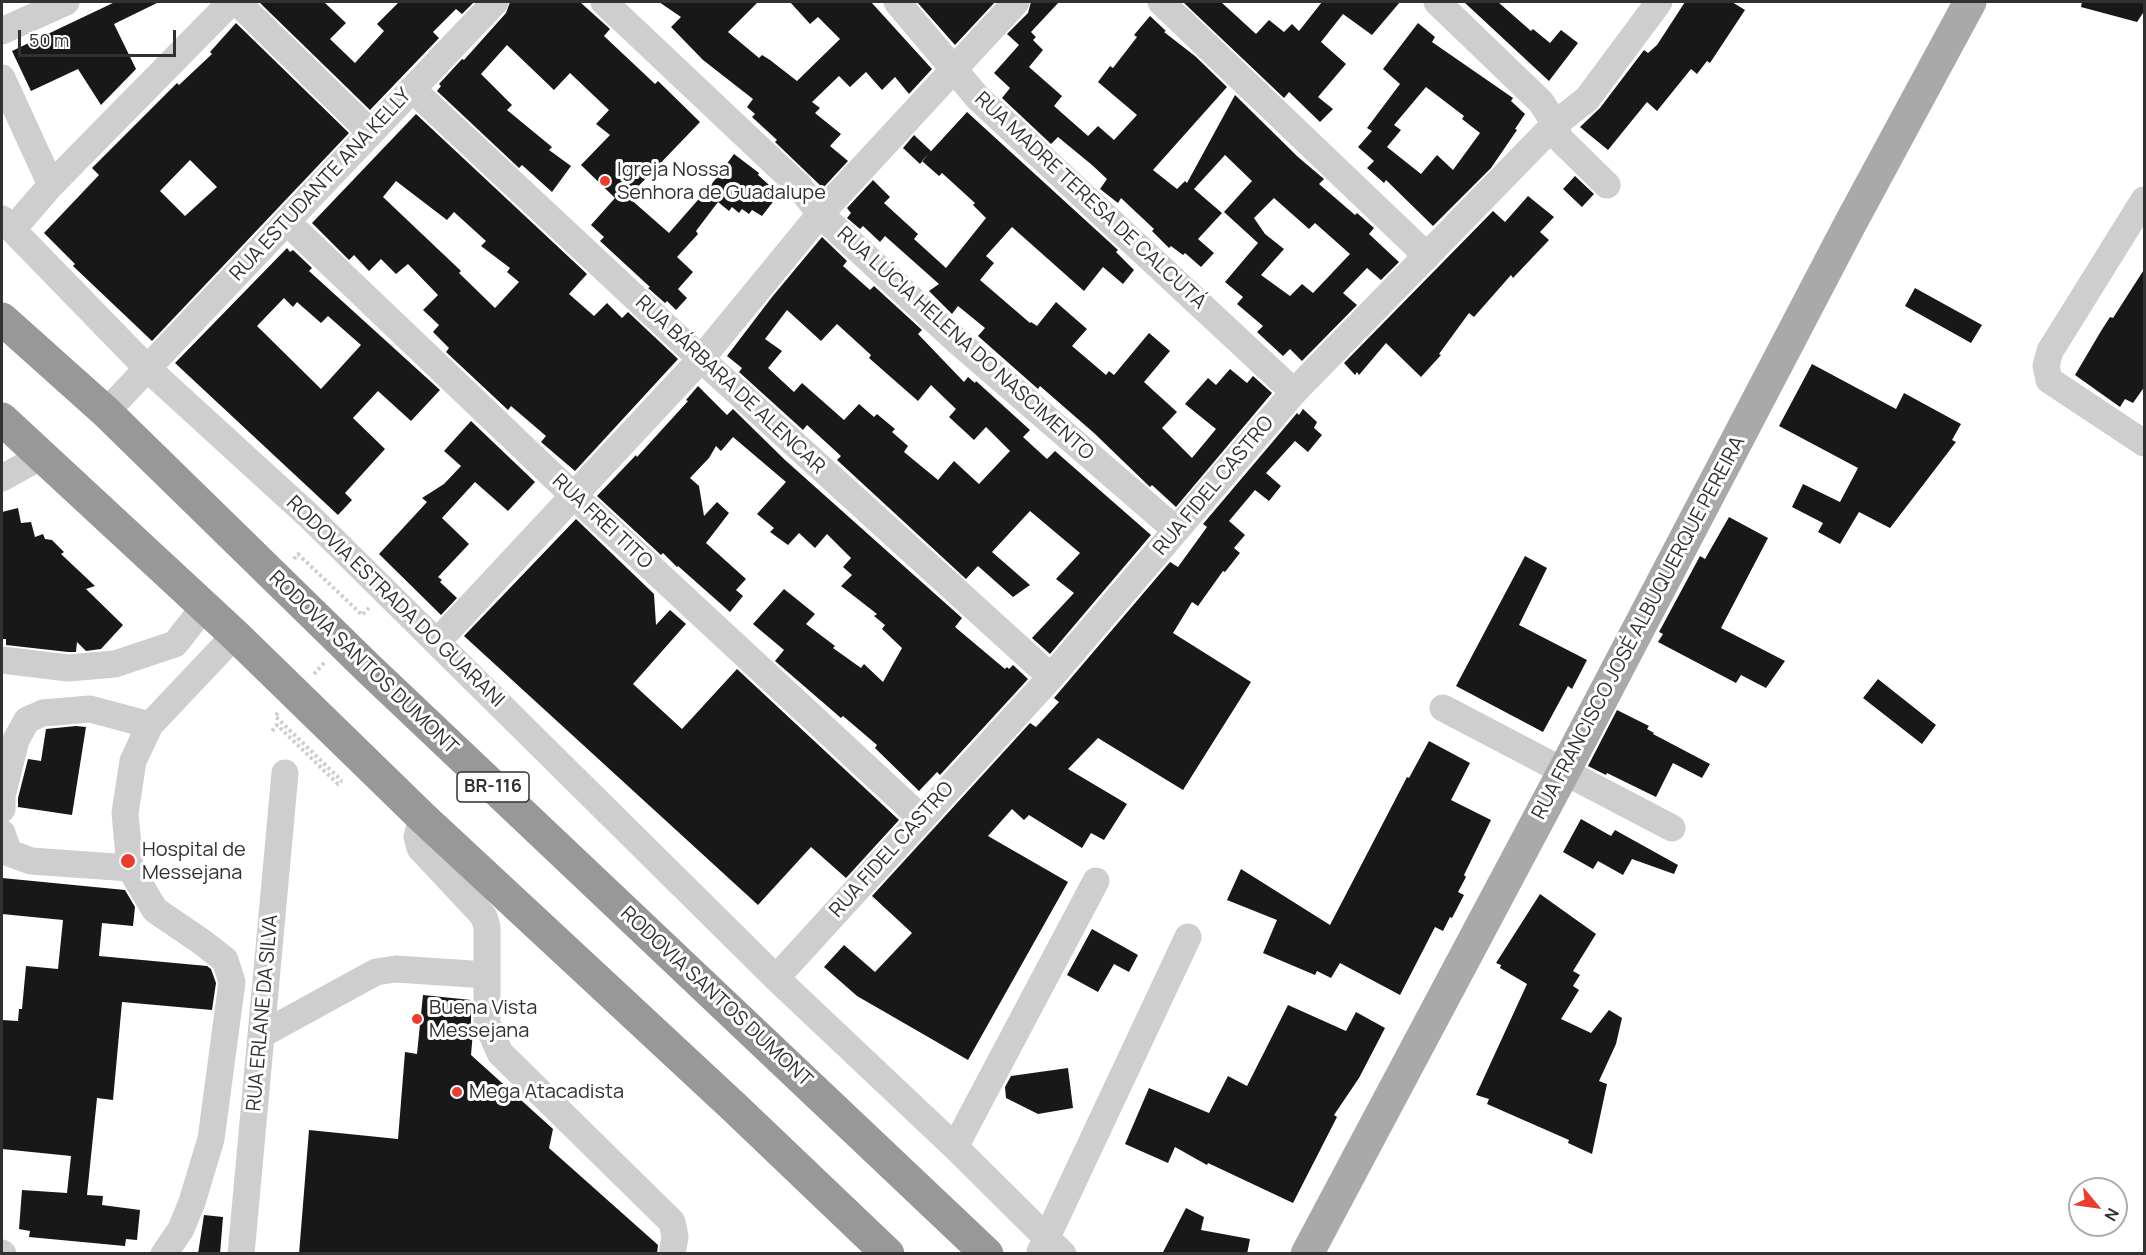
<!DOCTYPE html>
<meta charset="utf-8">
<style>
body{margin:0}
#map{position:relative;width:2146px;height:1255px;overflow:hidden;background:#fff;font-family:Manrope,sans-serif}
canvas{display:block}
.frame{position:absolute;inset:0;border:3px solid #313131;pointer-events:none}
.north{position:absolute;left:2068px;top:1177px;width:60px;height:60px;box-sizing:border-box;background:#fff;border:2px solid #adadad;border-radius:50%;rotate:119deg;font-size:16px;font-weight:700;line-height:24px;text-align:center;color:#313131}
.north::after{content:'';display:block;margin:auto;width:21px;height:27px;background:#eb3c30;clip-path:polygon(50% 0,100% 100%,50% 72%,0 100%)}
.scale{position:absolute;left:18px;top:30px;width:158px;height:27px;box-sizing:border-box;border:3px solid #313131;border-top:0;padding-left:8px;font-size:18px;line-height:21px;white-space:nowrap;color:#313131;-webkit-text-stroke:4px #fff;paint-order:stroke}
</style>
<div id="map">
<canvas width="2146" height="1255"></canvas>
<div class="frame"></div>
<div class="north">N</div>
<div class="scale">50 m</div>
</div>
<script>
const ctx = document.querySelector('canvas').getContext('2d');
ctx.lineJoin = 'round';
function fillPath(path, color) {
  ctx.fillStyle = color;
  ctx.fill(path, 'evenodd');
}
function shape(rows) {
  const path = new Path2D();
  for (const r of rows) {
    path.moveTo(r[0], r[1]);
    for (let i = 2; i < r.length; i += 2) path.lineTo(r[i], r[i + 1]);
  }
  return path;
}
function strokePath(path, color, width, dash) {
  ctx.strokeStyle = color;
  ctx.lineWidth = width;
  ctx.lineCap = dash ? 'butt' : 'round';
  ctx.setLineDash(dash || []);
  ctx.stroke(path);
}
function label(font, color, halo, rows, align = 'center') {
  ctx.font = font + ' Manrope,sans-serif';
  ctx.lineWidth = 6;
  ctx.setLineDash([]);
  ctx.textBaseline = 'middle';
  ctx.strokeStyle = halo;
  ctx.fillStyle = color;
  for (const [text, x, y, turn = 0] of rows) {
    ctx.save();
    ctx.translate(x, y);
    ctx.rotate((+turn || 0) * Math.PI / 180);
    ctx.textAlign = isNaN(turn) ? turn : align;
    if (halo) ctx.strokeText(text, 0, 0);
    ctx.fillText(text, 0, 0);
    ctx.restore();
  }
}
const building = shape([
 [115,2,159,2,114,24,136,69,101,105,78,69,31,91,12,51],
 [259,2,324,2,346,23,330,39,355,63,384,31,377,24,399,2,474,2,462,14,456,9,433,32,439,38,370,110],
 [510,2,580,2,610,29,604,36,655,84,658,81,700,122,628,197,669,233,711,185,734,154,759,173,758,175,779,194,762,216,752,210,749,214,742,209,739,213,732,207,729,211,718,202,696,231,698,234,677,257,693,272,678,289,687,298,676,310,667,301,665,303,648,288,650,287,600,241,604,237,591,225,615,198,581,165,610,135,596,124,609,110,570,73,554,90,507,45,481,74,512,105,507,110,552,147,549,150,571,166,552,192,522,165,519,168,437,91,441,86,439,84,462,59,464,60,506,13],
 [659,2,758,2,728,32,759,58,762,55,770,60,797,81,840,39,818,17,810,24,790,2,871,2,932,69,909,94,895,77,882,90,866,72,850,87,839,76,812,102,820,108,815,113,841,134,830,146,848,161,823,188,775,142,777,140,752,117,755,114,747,107,753,99,703,60,671,27,681,17],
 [917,2,995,2,955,45],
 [1031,2,1059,2,1031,32,1036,37,1033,40,1043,50,1029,67,1062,96,1054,106,1088,136,1098,126,1114,140,1137,115,1098,82,1110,66,1113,68,1137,37,1134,35,1150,16,1166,31,1164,32,1195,56,1227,87,1153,170,1177,189,1185,181,1187,183,1235,95,1298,157,1324,179,1319,184,1355,215,1357,213,1374,228,1369,234,1399,262,1381,280,1367,268,1343,293,1357,305,1302,361,1290,349,1283,356,1257,332,1263,326,1237,304,1243,297,1225,282,1258,243,1224,212,1252,181,1225,155,1194,189,1222,213,1198,239,1214,253,1201,267,1185,253,1183,255,1171,246,1169,248,1152,231,1154,229,1121,198,1118,203,1100,189,1107,179,1092,165,1058,137,1051,144,1002,98,1010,88,994,73,1019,45,1007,34,1028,13],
 [1274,198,1309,229,1315,223,1350,254,1313,293,1302,284,1290,296,1261,275,1284,249,1265,234,1254,218],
 [1183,2,1221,2,1256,34,1269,20,1284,32,1292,24,1299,31,1322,2,1400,2,1372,35,1343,14,1321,42,1346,64,1318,97,1333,109,1320,122,1289,92,1284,98],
 [1464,2,1498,2,1531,31,1533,29,1550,43,1561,30,1578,43,1549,81],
 [1685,2,1732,2,1745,10,1710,63,1707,61,1697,74,1691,69,1657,111,1647,102,1608,150,1580,127,1600,108,1644,50,1648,53,1657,45],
 [2082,2,2145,2,2145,10,2137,22,2081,7],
 [236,23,349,133,152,341,73,266,75,264,44,233,99,175,92,168,177,83,179,85,212,54,210,52],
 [190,160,217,187,185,216,160,191],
 [1418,23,1435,37,1432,42,1513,98,1511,101,1525,114,1515,129,1517,130,1491,168,1433,226,1386,180,1384,183,1367,168,1374,161,1358,147,1372,131,1367,128,1400,84,1383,69],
 [1426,87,1464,116,1462,119,1480,133,1453,170,1437,155,1421,174,1387,147,1401,130,1394,125],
 [967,112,1118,250,1116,252,1134,270,1123,284,1103,267,1084,291,1012,227,986,256,994,263,980,280,1030,323,1031,322,1037,326,1056,302,1087,329,1072,346,1106,375,1109,371,1114,375,1149,333,1170,351,1144,382,1177,412,1162,428,1192,458,1216,429,1185,404,1208,378,1216,385,1230,369,1247,383,1253,376,1272,393,1176,507,1152,485,1150,487,1094,433,1040,386,1038,389,978,336,985,328,958,306,952,314,929,291,939,284,885,236,880,242,863,226,860,229,847,218,851,213,847,208,873,180,890,197,884,203,918,234,914,239,946,268,986,218,973,205,975,203,942,173,939,176,922,161],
 [416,114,587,274,569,294,594,316,607,303,622,318,628,312,678,359,575,471,541,442,546,436,511,406,508,410,446,352,449,348,433,332,439,325,423,310,438,295,408,264,396,274,381,259,369,271,354,255,349,260,312,223],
 [396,181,447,220,454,212,486,241,481,246,510,268,507,272,519,282,495,308,459,273,461,271,383,197],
 [914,135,931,151,920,164,903,148],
 [1575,176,1594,194,1582,207,1563,189],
 [1528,196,1554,217,1540,232,1549,240,1513,278,1511,275,1474,317,1469,313,1439,354,1441,355,1421,377,1386,343,1359,375,1357,372,1355,375,1344,363,1493,211,1505,222],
 [822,237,847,261,843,266,870,290,874,286,922,330,918,334,964,382,968,377,975,383,976,381,1030,430,1023,437,1047,459,1055,451,1151,535,1050,654,1032,638,1074,593,1056,579,1080,553,1030,511,992,552,1030,585,1013,597,978,566,966,579,837,460,841,456,807,425,803,430,739,372,742,368,727,356,772,297],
 [787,310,821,341,837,324,871,355,869,358,918,401,931,385,956,409,949,417,974,440,986,427,1010,451,979,484,954,461,938,480,904,452,908,446,892,432,895,429,877,414,874,417,859,404,844,420,802,383,794,392,768,368,782,351,765,339],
 [287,248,290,252,293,250,312,268,309,271,440,390,411,421,378,391,353,418,385,449,345,493,352,500,338,515,175,363],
 [284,298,293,307,297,302,321,323,328,316,361,345,321,389,257,326],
 [2145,268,2145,386,2133,403,2125,399,2120,407,2075,375,2101,331,2110,317,2113,318],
 [1915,288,1982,325,1971,343,1905,306],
 [1812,364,1896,409,1904,393,1961,424,1952,440,1956,442,1890,528,1859,512,1840,544,1818,532,1823,523,1792,507,1803,484,1840,502,1858,468,1779,426],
 [698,386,727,415,733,409,785,460,962,618,955,627,1005,669,1007,667,1009,669,1013,665,1028,679,940,775,937,772,919,791,875,748,877,745,843,716,841,718,775,661,784,650,753,624,784,589,815,614,806,624,835,646,833,648,861,668,864,664,883,682,902,648,882,629,885,625,874,616,877,614,841,586,852,575,843,567,851,558,827,534,815,548,799,533,788,545,770,532,774,528,757,514,786,482,733,437,721,451,716,446,709,458,690,478,699,486,704,516,717,502,729,513,706,543,746,579,736,590,743,596,730,612,678,566,677,567,663,553,661,555,597,496,636,455,637,457,688,401,686,400],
 [1303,409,1317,422,1314,428,1322,435,1308,452,1295,441,1266,473,1281,486,1269,501,1255,490,1229,521,1245,535,1234,548,1240,553,1225,572,1223,571,1198,606,1192,602,1173,633,1251,682,1183,790,1098,738,1068,769,1127,804,1104,840,1091,833,1082,848,1029,815,1024,820,1012,809,988,836,1068,882,968,1060,857,996,824,967,844,945,875,972,912,933,872,896,1030,723,1036,727,1059,702,1054,698,1170,562,1178,567,1207,527,1203,524,1297,413,1299,415],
 [471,421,535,482,508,511,475,482,442,518,469,544,438,577,442,580,440,582,457,598,441,615,379,554,427,502,422,498,444,484,461,466,444,451],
 [18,508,21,523,31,522,35,537,43,534,45,539,52,540,64,552,61,554,95,586,86,589,123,625,101,649,86,651,77,642,76,652,68,652,6,645,6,639,2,639,2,512],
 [1729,517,1768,538,1721,628,1785,661,1766,688,1741,675,1736,683,1658,642,1663,634,1659,632,1700,556,1705,559],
 [576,519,654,594,656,625,670,610,686,624,633,684,682,729,737,669,899,820,846,878,811,847,758,905,464,636],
 [1525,556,1547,568,1519,625,1587,660,1572,689,1568,686,1543,732,1456,686],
 [1878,679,1936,725,1922,744,1863,698],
 [1617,710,1649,726,1647,729,1654,733,1653,734,1710,764,1702,778,1673,763,1656,797,1607,773,1606,775,1588,766],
 [76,726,86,727,72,815,18,807,18,798,28,759,41,761,46,729],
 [1429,741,1470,763,1451,800,1491,820,1464,875,1466,877,1458,892,1464,895,1452,918,1450,917,1443,931,1435,927,1400,995,1340,963,1331,978,1317,971,1315,975,1263,953,1277,920,1227,900,1241,869,1330,925,1407,777,1409,778],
 [1581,819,1611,836,1615,830,1678,865,1674,874,1632,859,1623,875,1598,861,1593,869,1563,852],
 [2,878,125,890,135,907,133,926,102,923,99,956,207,966,211,969,216,983,212,1010,122,1002,113,1100,97,1098,87,1195,103,1196,102,1205,140,1210,137,1240,126,1239,125,1246,29,1237,30,1231,19,1229,22,1190,67,1193,71,1156,2,1149,2,1020,18,1021,19,1009,22,1009,26,966,58,969,63,920,2,914],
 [1540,894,1596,934,1573,971,1580,975,1573,986,1579,990,1561,1019,1591,1033,1609,1010,1622,1018,1616,1044,1599,1081,1607,1084,1592,1154,1568,1143,1569,1140,1487,1104,1489,1099,1476,1095,1527,984,1500,968,1501,965,1496,963],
 [1092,929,1138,955,1129,972,1114,964,1098,992,1067,975],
 [423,995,471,1000,471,1023,473,1031,471,1055,553,1129,549,1148,658,1245,657,1254,299,1254,309,1130,398,1139,405,1052,417,1054],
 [1288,1005,1346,1031,1356,1012,1385,1028,1359,1078,1334,1115,1337,1117,1293,1203,1208,1163,1207,1165,1175,1147,1168,1163,1125,1144,1149,1088,1209,1113,1228,1076,1247,1086],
 [1068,1068,1073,1108,1038,1114,1006,1098,1005,1087,1011,1076],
 [1186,1208,1204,1217,1201,1230,1250,1239,1247,1254,1162,1254],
 [204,1215,223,1217,220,1254,198,1254]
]);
const path = shape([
 [294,559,298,554,362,615,369,608],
 [314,674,325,662],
 [278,713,275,716,342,781],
 [272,731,277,725,338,784,342,781]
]);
const minor = shape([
 [237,2,370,132],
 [604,2,799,186,820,214,956,340,1176,530],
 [897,2,978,98,1294,392],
 [1161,2,1427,256],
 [1437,2,1541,102,1555,124,1560,139,1607,185],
 [2,31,66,2],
 [2,78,51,185],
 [412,89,701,359,1051,677],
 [2144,200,2050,351,2046,366,2049,380,2144,443],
 [2,219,147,368,309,516,776,978,955,1147,1063,1254],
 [287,222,573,495,921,818],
 [13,229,51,185,231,2],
 [106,412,495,2],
 [2,478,42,456],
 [437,642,701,359,820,214,1016,2],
 [2,660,68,668,115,664,175,644,204,607],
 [1443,708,1672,828],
 [2,809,2,796,16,740,27,720,43,713,90,709,150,725],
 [422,817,417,837,420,848,478,910,484,917,487,927,487,1023,500,1053,672,1222,675,1237,672,1254],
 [2,833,9,853,31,861,130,868],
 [776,978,1051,677,1294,392,1555,124,1587,99,1659,2],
 [261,1035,376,972,396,969,487,975],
 [955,1147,1096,881],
 [1040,1252,1188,937],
 [2,1253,3,1254],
 [164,1254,181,1229,192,1202,211,1139,232,982,225,960,202,942,155,910,130,868,125,813,133,761,150,725,235,635],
 [241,1254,285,773]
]);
const major = shape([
 [1307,1254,1564,771,1850,224,1970,2]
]);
const highway = shape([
 [2,319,106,412,368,668,987,1254],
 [2,419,235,635,422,817,734,1107,888,1254]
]);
const markers = [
 [605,181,6,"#eb3c30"],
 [128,861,8,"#eb3c30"],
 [417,1019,6,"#eb3c30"],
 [457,1092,6,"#eb3c30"]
];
const shields = [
 [493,787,72]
];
const shieldNames = [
 ["BR-116",493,787]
];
const poiNames = [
 ["Igreja Nossa",617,170],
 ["Senhora de Guadalupe",617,193],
 ["Hospital de",142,850],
 ["Messejana",142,873],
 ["Buena Vista",429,1008],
 ["Messejana",429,1031],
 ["Mega Atacadista",469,1092]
];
const streetNames = [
 ["RUA ESTUDANTE ANA KELLY",321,185,-47],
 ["RUA MADRE TERESA DE CALCUTÁ",1090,201,43],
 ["RUA LÚCIA HELENA DO NASCIMENTO",965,344,42],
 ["RUA BÁRBARA DE ALENCAR",730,385,43],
 ["RUA FIDEL CASTRO",1214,486,-50],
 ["RUA FREI TITO",602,522,43],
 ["RODOVIA ESTRADA DO GUARANI",395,602,44],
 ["RUA FRANCISCO JOSÉ ALBUQUERQUE PEREIRA",1639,628,-62],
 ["RODOVIA SANTOS DUMONT",363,663,44],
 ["RUA FIDEL CASTRO",892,850,-48],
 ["RODOVIA SANTOS DUMONT",716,997,43],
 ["RUA ERLANE DA SILVA",263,1013,-85]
];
fillPath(building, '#181818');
strokePath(path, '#cecece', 4, [3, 3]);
strokePath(minor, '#cecece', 27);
strokePath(major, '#a9a9a9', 33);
strokePath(highway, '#989898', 33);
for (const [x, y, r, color] of markers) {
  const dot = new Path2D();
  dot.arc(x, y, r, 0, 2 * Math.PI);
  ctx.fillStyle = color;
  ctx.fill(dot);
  strokePath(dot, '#fff', 2);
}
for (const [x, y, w] of shields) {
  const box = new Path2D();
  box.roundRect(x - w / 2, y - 15, w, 30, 4.5);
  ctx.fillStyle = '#fff';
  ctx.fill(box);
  strokePath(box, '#313131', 1.5);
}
label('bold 18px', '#313131', null, shieldNames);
label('20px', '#313131', '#fff', poiNames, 'left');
label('20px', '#313131', '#fff', streetNames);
</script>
